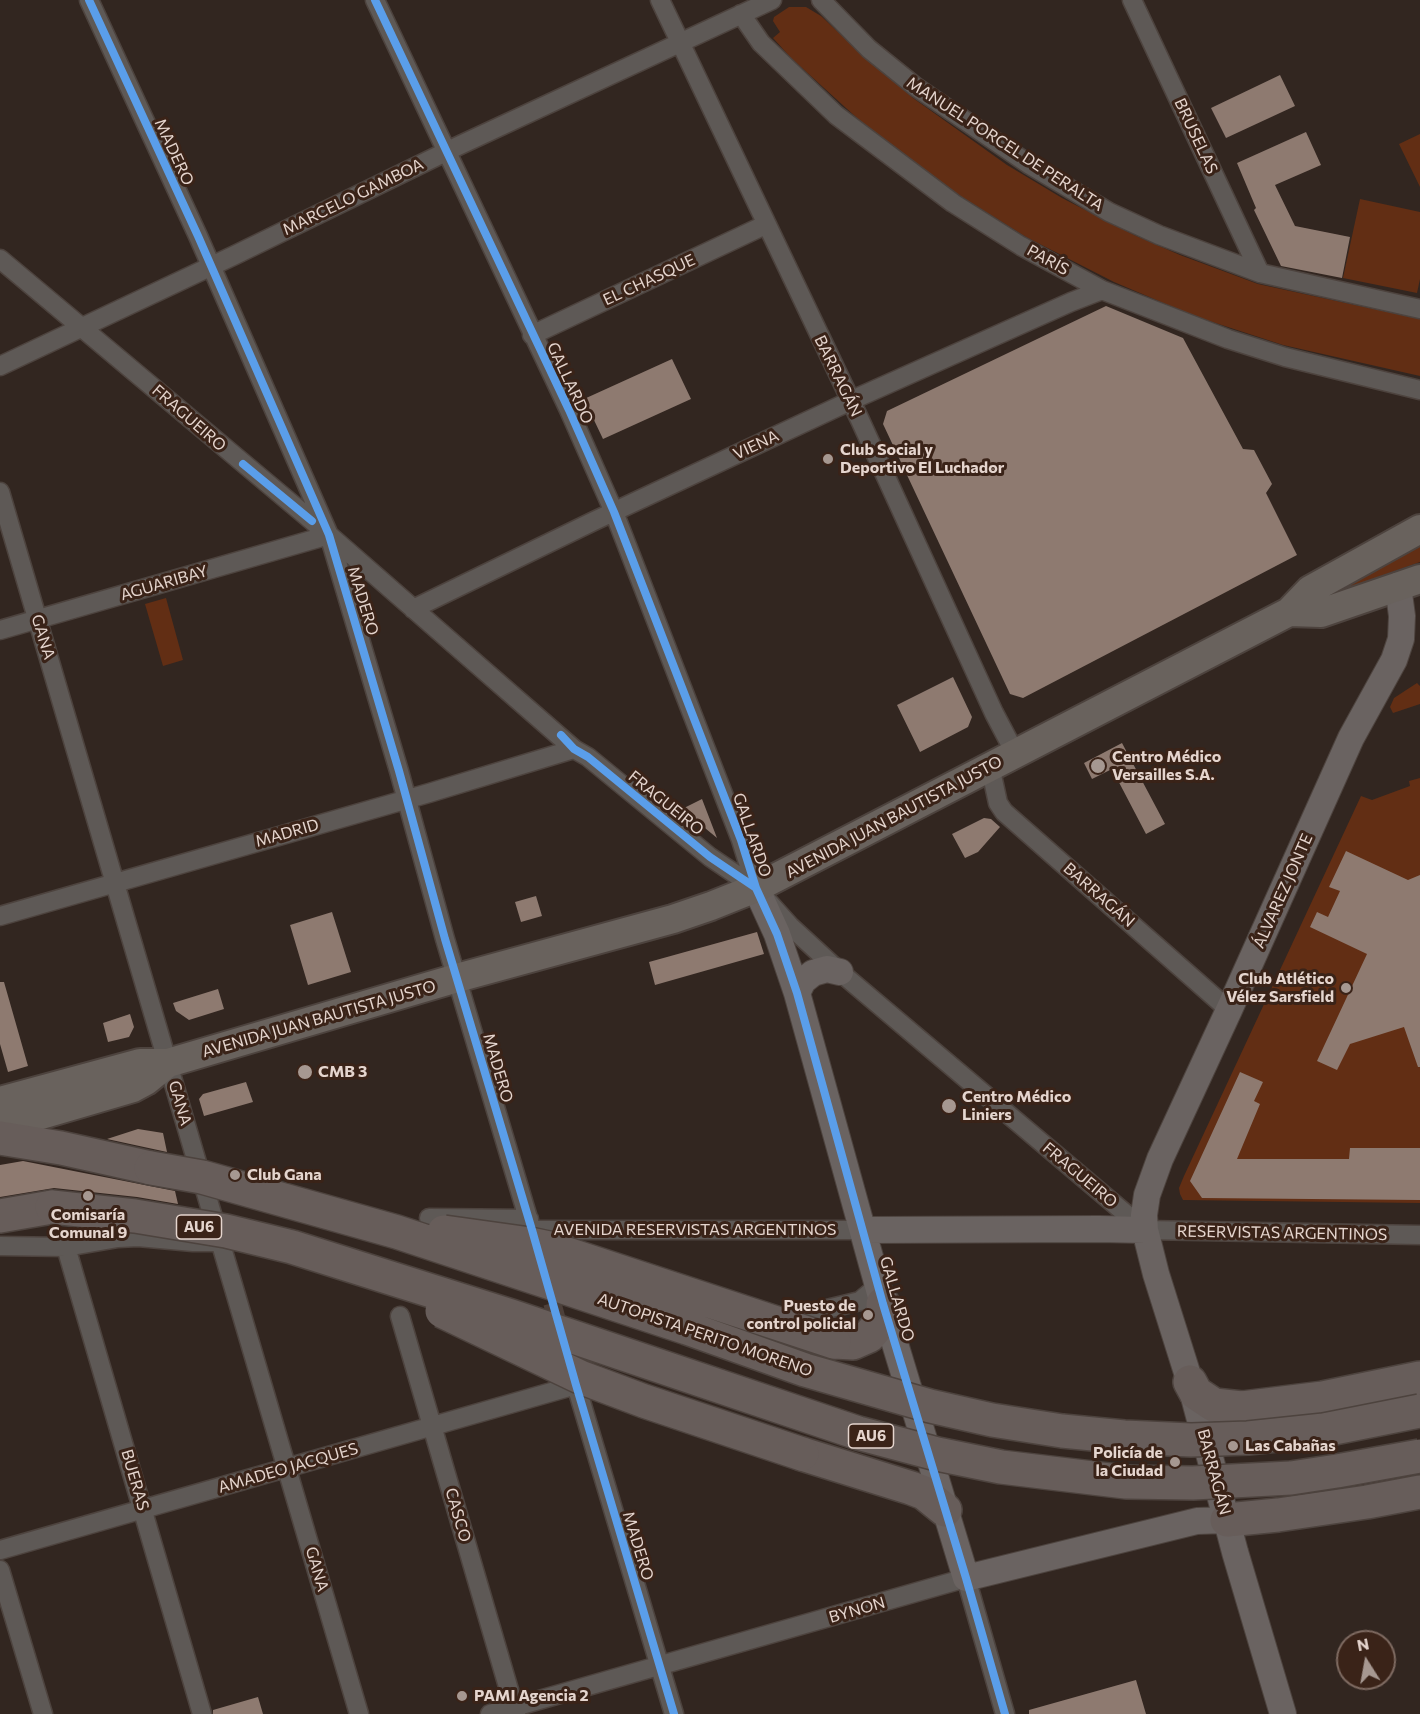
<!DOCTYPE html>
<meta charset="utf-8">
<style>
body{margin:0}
#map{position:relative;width:1420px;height:1714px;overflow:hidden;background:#322620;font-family:Commissioner,sans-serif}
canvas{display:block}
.north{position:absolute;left:1336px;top:1630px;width:60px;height:60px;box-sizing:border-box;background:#3a2318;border:2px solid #7e6a61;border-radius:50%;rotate:349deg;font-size:16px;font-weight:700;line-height:24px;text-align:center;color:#e5d5ce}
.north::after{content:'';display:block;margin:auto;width:21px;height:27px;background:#a69891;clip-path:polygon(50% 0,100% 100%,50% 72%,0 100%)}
</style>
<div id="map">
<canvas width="1420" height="1714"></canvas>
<div class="north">N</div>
</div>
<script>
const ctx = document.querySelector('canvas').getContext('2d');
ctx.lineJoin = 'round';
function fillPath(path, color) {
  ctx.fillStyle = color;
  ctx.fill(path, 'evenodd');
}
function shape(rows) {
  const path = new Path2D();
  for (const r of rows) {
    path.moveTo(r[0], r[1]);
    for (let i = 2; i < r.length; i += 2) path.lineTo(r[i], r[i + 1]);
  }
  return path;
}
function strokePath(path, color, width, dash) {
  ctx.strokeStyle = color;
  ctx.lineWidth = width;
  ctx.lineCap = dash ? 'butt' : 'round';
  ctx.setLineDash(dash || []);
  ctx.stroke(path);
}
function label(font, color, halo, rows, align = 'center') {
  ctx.font = font + ' Commissioner,sans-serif';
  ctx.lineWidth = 6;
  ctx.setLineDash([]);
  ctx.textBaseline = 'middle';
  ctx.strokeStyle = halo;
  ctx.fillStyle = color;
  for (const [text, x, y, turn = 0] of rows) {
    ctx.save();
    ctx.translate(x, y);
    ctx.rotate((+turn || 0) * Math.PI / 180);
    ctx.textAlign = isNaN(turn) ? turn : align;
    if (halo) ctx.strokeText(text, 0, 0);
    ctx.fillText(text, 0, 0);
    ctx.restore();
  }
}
const green = shape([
 [789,7,806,7,821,16,853,46,913,98,1007,165,1062,198,1134,235,1180,255,1258,284,1420,319,1420,376,1283,345,1194,316,1114,282,1026,237,962,197,917,166,857,118,791,58,773,38,780,32,773,21,774,17],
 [1420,134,1420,187,1399,144],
 [1360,199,1420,212,1420,279,1417,293,1343,278],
 [1420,538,1420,562,1325,596],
 [166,598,183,660,163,666,145,604],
 [1417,683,1420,686,1420,704,1393,713,1390,707,1394,698],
 [1420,778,1420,1203,1183,1200,1180,1194,1179,1188,1184,1176,1361,796,1372,800,1410,786,1409,781]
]);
const building = shape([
 [1280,75,1295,106,1226,138,1211,108],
 [1306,132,1321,165,1275,185,1295,226,1350,237,1342,278,1281,266,1254,210,1256,208,1237,163],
 [1106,306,1183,338,1243,449,1254,450,1272,484,1266,493,1297,555,1023,698,1010,694,883,424,887,411],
 [672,359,691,399,603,439,584,399],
 [953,677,972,717,968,727,920,752,897,705],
 [1122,743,1165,824,1146,834,1112,769,1092,779,1084,763],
 [702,799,717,838,682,809],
 [984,818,991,819,1000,827,978,852,965,858,952,834],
 [1346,851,1408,880,1420,875,1420,1067,1418,1067,1404,1027,1350,1044,1337,1070,1317,1061,1367,954,1310,927,1317,912,1328,917,1340,891,1329,887],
 [536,896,542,916,521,922,515,902],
 [332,912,351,972,308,985,290,925],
 [757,932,764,954,655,985,649,962],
 [0,982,4,982,28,1066,8,1072,0,1044],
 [218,989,224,1009,189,1020,176,1011,173,1003],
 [130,1014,134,1027,129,1037,108,1042,103,1023],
 [1240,1072,1263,1082,1254,1101,1260,1104,1237,1159,1349,1159,1350,1148,1420,1148,1420,1200,1202,1198,1190,1181],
 [246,1082,253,1102,204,1116,199,1099,203,1094],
 [138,1129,163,1133,167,1152,107,1139],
 [23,1161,175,1191,178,1204,137,1197,54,1188,0,1197,0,1165],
 [1136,1680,1146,1714,1029,1714,1029,1710],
 [258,1697,263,1714,213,1714,213,1710]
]);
const streetTunnel = shape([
 [545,1277,562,1338]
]);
const street = shape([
 [89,0,198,236,329,535,399,771,445,939,534,1238],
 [375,0,569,410,614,512,741,840,756,888],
 [660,0,860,420,994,713,1015,753],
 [821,0,869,49,916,87,1030,165,1109,212,1159,235,1260,273,1420,309],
 [1132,0,1260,273],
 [741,14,761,43,836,115,953,203,1021,246,1102,290,1228,339,1285,357,1420,390],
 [0,259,329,535,574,749,588,757,710,857,756,888,790,926,840,972,1145,1230,1420,1235],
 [532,335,765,225],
 [0,366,235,255,458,146,772,0],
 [0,492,359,1714],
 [413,609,594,521,861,396,1071,302,1102,290],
 [0,630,329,535],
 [990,766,998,803,1004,812,1229,1010],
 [0,916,429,793,574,749],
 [429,1218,529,1219],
 [532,1230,864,1230],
 [0,1246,66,1247,118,1238,138,1237,193,1242,215,1242],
 [66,1247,202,1714],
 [400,1316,516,1714],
 [798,1316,860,1301,879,1285],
 [0,1550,576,1385,674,1714],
 [0,1570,43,1714],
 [490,1714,966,1578,1005,1714]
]);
const secondary = shape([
 [756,888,777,934,797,993,883,1304,966,1578,1197,1521,1227,1520],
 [797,993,803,981,813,973,827,969,840,972],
 [864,1230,1099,1229,1145,1230],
 [1283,1714,1235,1552,1190,1382,1156,1274,1145,1230,1144,1215,1147,1195,1160,1159,1229,1010,1351,738,1394,660,1401,639,1402,616,1398,586]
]);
const primary = shape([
 [1289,612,1321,613,1420,579],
 [0,1101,140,1063,168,1063,457,978,673,919,711,906,756,888,1289,612,1310,590,1420,529],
 [0,1127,133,1088,146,1081,168,1063]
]);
const highway = shape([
 [0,1138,61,1148,151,1168],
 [0,1216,52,1207],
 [834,1342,853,1343,869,1336,879,1324,883,1314,883,1304],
 [1190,1382,1196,1393,1214,1405,1242,1408,1323,1398,1420,1378],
 [802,1454,911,1488,924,1493,945,1510],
 [1227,1520,1278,1515,1367,1502,1420,1492]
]);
const highwayBridge = shape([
 [151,1168,202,1177,397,1232,687,1328,805,1370,930,1406,992,1420,1062,1431,1124,1437,1191,1440,1248,1438,1324,1430,1420,1411],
 [52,1207,135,1216,226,1231,292,1247,511,1316,858,1433,937,1454,1001,1467,1126,1482,1193,1483,1291,1478,1337,1471,1420,1456],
 [444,1232,530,1244,549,1248,834,1342],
 [442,1311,580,1377,644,1401,802,1454]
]);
const cycleway = shape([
 [89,0,198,236,329,535,399,771,445,939,532,1230,576,1385,674,1714],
 [375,0,569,410,614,512,741,840,756,888,777,934,797,993,883,1304,966,1578,1005,1714],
 [243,464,312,521],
 [561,735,574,749,588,757,710,857,756,888]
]);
const markers = [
 [828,459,6,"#a69891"],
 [1098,766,8,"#a69891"],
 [1346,988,6,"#a69891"],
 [305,1072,8,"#a69891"],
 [949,1106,8,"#a69891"],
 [235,1175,6,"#a69891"],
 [88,1196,6,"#a69891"],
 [868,1315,6,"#a69891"],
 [1233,1446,6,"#a69891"],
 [1175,1462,6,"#a69891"],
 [462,1696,6,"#a69891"]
];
const shields = [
 [199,1227,45],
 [871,1436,45]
];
const shieldNames = [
 ["AU6",199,1227],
 ["AU6",871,1436]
];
const streetNames = [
 ["BRUSELAS",1196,136,65],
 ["MANUEL PORCEL DE PERALTA",1005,144,33],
 ["MADERO",174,152,65],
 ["MARCELO GAMBOA",353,197,-26],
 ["PARÍS",1048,260,29],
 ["EL CHASQUE",649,280,-25],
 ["BARRAGÁN",838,376,64],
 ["GALLARDO",570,383,65],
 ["FRAGUEIRO",189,418,41],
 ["VIENA",756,445,-25],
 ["AGUARIBAY",164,583,-16],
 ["MADERO",363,601,73],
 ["GANA",43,637,73],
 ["FRAGUEIRO",666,803,39],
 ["AVENIDA JUAN BAUTISTA JUSTO",894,817,-28],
 ["MADRID",287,833,-16],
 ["GALLARDO",752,835,71],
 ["ÁLVAREZ JONTE",1283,891,-66],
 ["BARRAGÁN",1099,895,41],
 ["AVENIDA JUAN BAUTISTA JUSTO",319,1019,-16],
 ["MADERO",498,1068,74],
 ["GANA",180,1103,74],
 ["FRAGUEIRO",1080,1175,40],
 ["AVENIDA RESERVISTAS ARGENTINOS",695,1230],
 ["RESERVISTAS ARGENTINOS",1282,1233,1],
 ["GALLARDO",897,1299,74],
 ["AUTOPISTA PERITO MORENO",705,1335,19],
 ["AMADEO JACQUES",288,1468,-16],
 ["BARRAGÁN",1214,1472,75],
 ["BUERAS",135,1480,74],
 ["CASCO",458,1515,74],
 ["MADERO",638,1546,73],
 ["GANA",317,1569,74],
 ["BYNON",857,1610,-16]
];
const poiNames = [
 ["Club Social y",840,450],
 ["Deportivo El Luchador",840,468],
 ["Centro Médico",1112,757],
 ["Versailles S.A.",1112,775],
 ["Club Atlético",1334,979,"right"],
 ["Vélez Sarsfield",1334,997,"right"],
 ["CMB 3",318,1072],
 ["Centro Médico",962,1097],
 ["Liniers",962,1115],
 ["Club Gana",247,1175],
 ["Comisaría",88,1215,"center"],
 ["Comunal 9",88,1233,"center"],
 ["Puesto de",856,1306,"right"],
 ["control policial",856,1324,"right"],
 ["Las Cabañas",1245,1446],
 ["Policía de",1163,1453,"right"],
 ["la Ciudad",1163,1471,"right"],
 ["PAMI Agencia 2",474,1696]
];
fillPath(green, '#622e14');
fillPath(building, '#8e7a70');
strokePath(streetTunnel, '#4d403a', 18, [18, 9]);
strokePath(street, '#4d433e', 21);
strokePath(secondary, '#4d433e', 28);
strokePath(primary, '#4d433e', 32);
strokePath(highway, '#4d433e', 36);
strokePath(street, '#5e5956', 18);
strokePath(secondary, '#6a6361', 26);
strokePath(primary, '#69625d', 28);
strokePath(highway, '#675d5a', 33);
strokePath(highwayBridge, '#4d433e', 36, []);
strokePath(highwayBridge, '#675d5a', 33);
strokePath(cycleway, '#5a9eea', 8);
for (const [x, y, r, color] of markers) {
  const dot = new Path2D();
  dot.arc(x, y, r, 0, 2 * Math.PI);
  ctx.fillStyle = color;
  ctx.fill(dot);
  strokePath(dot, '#3a2318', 2);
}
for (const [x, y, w] of shields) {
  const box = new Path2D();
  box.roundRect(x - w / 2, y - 12, w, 24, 4.5);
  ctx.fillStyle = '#3a2318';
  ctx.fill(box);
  strokePath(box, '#e5d5ce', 1.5);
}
label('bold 15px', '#e5d5ce', null, shieldNames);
label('16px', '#e5d5ce', '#3a2318', streetNames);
label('bold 16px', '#e5d5ce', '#3a2318', poiNames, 'left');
</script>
